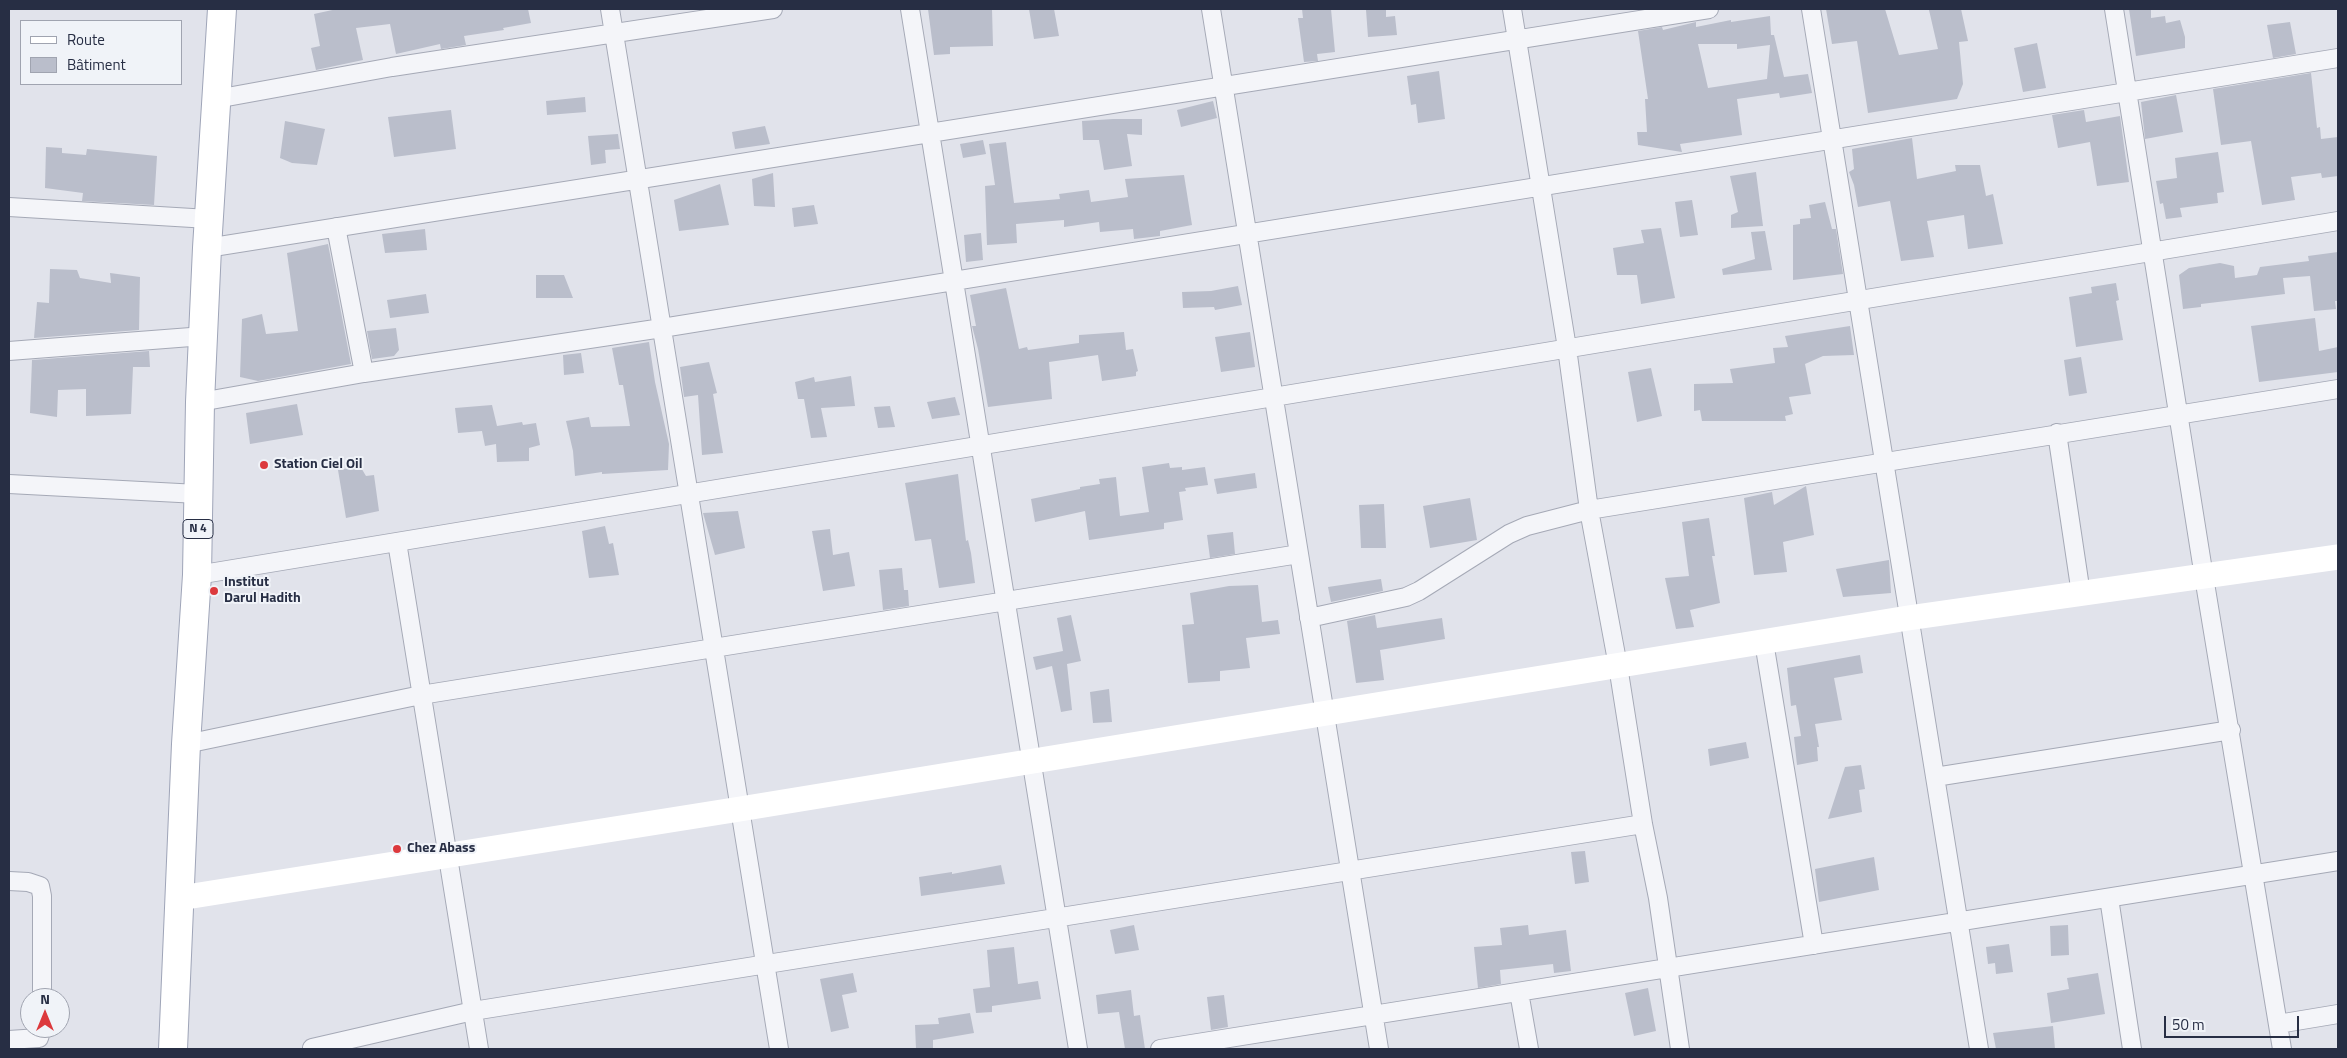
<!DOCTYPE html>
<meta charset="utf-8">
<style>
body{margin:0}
#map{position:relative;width:2347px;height:1058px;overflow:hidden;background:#e1e3eb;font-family:"Titillium Web",sans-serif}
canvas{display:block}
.frame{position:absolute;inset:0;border:10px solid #272e44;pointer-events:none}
.legend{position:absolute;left:20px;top:20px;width:162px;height:65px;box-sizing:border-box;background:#f0f3f8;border:1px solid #a0a4b0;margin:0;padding:6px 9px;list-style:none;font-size:15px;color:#272e44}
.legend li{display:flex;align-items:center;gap:10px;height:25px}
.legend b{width:25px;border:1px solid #a0a4b0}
.north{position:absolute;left:20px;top:988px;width:50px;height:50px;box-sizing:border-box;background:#f0f3f8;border:1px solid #a0a4b0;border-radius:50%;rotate:0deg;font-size:14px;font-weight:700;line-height:20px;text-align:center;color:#272e44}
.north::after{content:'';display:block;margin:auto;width:18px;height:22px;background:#dc393d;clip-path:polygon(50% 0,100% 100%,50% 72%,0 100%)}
.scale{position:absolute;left:2164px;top:1016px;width:135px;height:22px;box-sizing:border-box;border:2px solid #272e44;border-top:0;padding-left:6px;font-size:15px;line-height:18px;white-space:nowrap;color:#272e44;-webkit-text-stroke:4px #f0f3f8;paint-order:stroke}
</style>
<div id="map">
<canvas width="2347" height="1058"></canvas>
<div class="frame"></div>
<ul class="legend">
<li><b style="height:6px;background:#fff"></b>Route</li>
<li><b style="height:14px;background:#babecb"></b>Bâtiment</li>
</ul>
<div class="north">N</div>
<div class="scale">50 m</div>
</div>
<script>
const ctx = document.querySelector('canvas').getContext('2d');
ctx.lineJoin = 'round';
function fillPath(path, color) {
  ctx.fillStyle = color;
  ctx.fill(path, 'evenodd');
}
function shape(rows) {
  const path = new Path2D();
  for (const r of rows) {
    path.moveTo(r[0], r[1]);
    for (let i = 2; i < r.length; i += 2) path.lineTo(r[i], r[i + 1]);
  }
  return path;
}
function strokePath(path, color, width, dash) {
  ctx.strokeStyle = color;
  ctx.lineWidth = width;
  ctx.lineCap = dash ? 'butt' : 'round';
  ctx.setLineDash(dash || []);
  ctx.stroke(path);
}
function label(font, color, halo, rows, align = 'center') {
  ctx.font = font + ' "Titillium Web",sans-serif';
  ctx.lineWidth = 4;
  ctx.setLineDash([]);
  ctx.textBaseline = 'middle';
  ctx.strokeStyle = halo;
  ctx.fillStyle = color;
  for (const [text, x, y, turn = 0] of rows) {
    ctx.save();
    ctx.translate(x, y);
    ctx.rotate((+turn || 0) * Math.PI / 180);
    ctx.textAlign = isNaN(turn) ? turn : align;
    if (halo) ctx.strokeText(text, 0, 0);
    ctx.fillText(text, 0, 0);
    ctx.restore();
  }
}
const building = shape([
 [337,9,528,9,531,23,503,28,504,30,464,36,466,45,441,49,440,44,396,54,390,24,356,28,363,60,316,70,311,48,320,46,314,14],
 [928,9,992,9,993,46,950,47,950,54,934,55],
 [1029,9,1054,9,1059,36,1034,39],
 [1302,9,1331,9,1335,52,1317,54,1318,61,1304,62,1298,18,1303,18],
 [1386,9,1386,17,1395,16,1397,35,1368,37,1366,10],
 [1826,9,1885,9,1899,55,1938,49,1929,10,1961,9,1968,41,1959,42,1963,84,1957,99,1868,113,1857,41,1832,44],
 [2129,9,2151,9,2151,18,2165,16,2166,23,2180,20,2185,37,2185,48,2136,56],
 [1770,16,1771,35,1774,35,1784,77,1808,74,1812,93,1780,98,1779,93,1737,99,1742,135,1680,144,1682,152,1638,145,1637,132,1647,132,1645,99,1648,99,1638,31,1662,27,1663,30,1696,22,1696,27,1731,20,1731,22],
 [1698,44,1737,44,1737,49,1770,45,1767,79,1708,88],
 [2290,22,2296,54,2273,58,2267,25],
 [2037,43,2046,88,2023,92,2014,48],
 [1439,71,1445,119,1418,123,1416,104,1411,105,1407,76],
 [2311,73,2317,128,2320,127,2321,139,2338,137,2338,176,2322,178,2321,173,2291,177,2295,200,2262,205,2251,141,2221,145,2213,89],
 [2176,95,2183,132,2145,139,2141,102],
 [585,97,586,112,547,115,546,101],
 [1213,101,1217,118,1181,127,1177,110],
 [451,110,456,149,394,157,388,117],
 [2084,110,2086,122,2120,116,2129,182,2097,186,2090,142,2058,148,2052,115],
 [1113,119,1142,119,1142,135,1127,134,1132,166,1104,170,1099,140,1083,140,1082,121],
 [285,121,325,129,317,165,292,163,280,158],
 [765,126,770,144,735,149,732,132],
 [618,134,620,149,605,150,606,163,591,165,588,136],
 [1912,138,1917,179,1956,171,1955,165,1980,165,1986,196,1993,194,2003,244,1968,249,1964,215,1927,221,1934,257,1901,261,1890,201,1858,207,1854,185,1849,172,1854,169,1852,149],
 [983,140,986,154,963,158,960,144],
 [1006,142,1014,203,1060,199,1059,194,1089,190,1091,202,1128,197,1125,179,1184,175,1192,225,1160,231,1160,236,1134,239,1133,229,1100,232,1099,222,1064,227,1064,220,1016,224,1017,243,987,245,985,186,995,185,989,144],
 [46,147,62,148,62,153,86,155,87,149,157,156,154,205,82,201,83,193,45,188],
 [2218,152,2224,192,2217,193,2218,203,2180,208,2182,217,2166,219,2163,203,2160,204,2156,181,2177,178,2175,158],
 [1756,172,1763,226,1731,228,1731,215,1738,212,1730,176],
 [773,173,775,207,754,206,752,179],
 [720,184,729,225,679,231,674,200],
 [1692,200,1698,235,1680,237,1675,202],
 [1825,202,1832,229,1836,229,1843,274,1793,280,1793,225,1800,224,1800,219,1811,218,1809,205],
 [814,205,818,224,794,227,792,208],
 [1661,228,1675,298,1641,304,1637,275,1617,275,1613,248,1644,243,1641,230],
 [425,229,427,250,385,253,382,234],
 [1765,231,1772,270,1723,275,1722,269,1755,259,1751,232],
 [981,233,983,260,966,262,964,235],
 [328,244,351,364,258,381,240,377,242,319,262,314,266,334,298,331,287,253],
 [2338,252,2338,301,2335,301,2336,309,2314,311,2310,276,2283,278,2285,294,2201,304,2201,307,2183,309,2179,275,2189,268,2220,263,2234,266,2235,278,2257,275,2260,267,2309,261,2308,256],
 [50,269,77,270,80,278,111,283,110,273,140,277,139,330,34,338,37,302,49,303],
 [536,275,564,275,573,298,536,298],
 [2116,283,2119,300,2116,301,2123,340,2076,347,2069,297,2092,293,2091,287],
 [1238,286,1242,305,1215,310,1214,307,1183,308,1182,292,1211,291],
 [1006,288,1019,349,1027,347,1028,350,1079,343,1079,335,1124,332,1126,350,1133,349,1138,371,1136,372,1136,376,1102,381,1098,355,1049,362,1052,399,988,407,978,349,972,326,976,326,970,295],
 [426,294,429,313,390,318,387,300],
 [2315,318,2319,351,2338,347,2338,372,2259,382,2251,326],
 [1850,326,1854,355,1823,356,1805,364,1811,394,1789,397,1793,414,1785,416,1786,421,1702,421,1700,410,1694,411,1694,384,1733,383,1730,369,1775,363,1773,348,1788,347,1785,336],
 [396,328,399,350,394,356,372,359,367,331],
 [1250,332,1255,367,1221,372,1215,337],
 [649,342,655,382,669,444,668,470,602,474,602,472,575,476,573,451,566,421,589,417,591,427,630,426,623,385,619,385,612,348],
 [149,351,150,367,133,367,131,414,86,416,86,389,58,390,57,417,30,413,32,360],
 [581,353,584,373,564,375,563,355],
 [2081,357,2087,393,2069,396,2064,360],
 [709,362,717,393,713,394,723,453,702,455,698,395,684,397,680,367],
 [1651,368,1662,416,1637,422,1628,372],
 [851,376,855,406,821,408,827,437,811,438,804,399,798,399,795,382,814,377,815,382],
 [955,397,960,415,932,419,927,402],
 [297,404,303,435,250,444,246,413],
 [492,405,497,426,522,422,523,425,536,423,540,445,529,448,529,461,497,462,496,444,485,446,482,431,458,433,455,408],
 [890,406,895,427,878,428,874,407],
 [1169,463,1170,468,1182,467,1182,470,1205,467,1208,485,1185,488,1186,491,1179,492,1183,520,1164,523,1164,529,1089,540,1085,511,1035,522,1031,499,1080,489,1080,487,1100,484,1099,479,1116,477,1120,516,1149,512,1142,467],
 [360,466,366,476,374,475,379,511,346,518,338,470],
 [1255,473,1257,488,1217,494,1214,479],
 [958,474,966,541,968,540,971,553,975,583,939,588,931,539,915,541,905,483],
 [1806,486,1814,535,1783,542,1787,572,1754,575,1744,498,1772,492,1774,505],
 [1470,498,1477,540,1430,548,1423,506],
 [1384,504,1386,548,1361,548,1359,505],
 [738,511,745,548,715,555,703,513],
 [1709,518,1715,556,1712,556,1720,603,1690,610,1694,627,1676,629,1665,578,1689,576,1682,522],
 [605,526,609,544,613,543,619,575,589,578,582,531],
 [830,529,833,555,849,552,855,586,823,591,812,531],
 [1233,532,1235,554,1210,558,1207,535],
 [1889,560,1891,593,1843,597,1836,569],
 [902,568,904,590,908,590,909,606,883,610,879,570],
 [1381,579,1383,591,1331,602,1328,587],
 [1258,585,1262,622,1278,620,1280,634,1246,638,1250,668,1220,671,1220,681,1188,683,1182,625,1194,624,1190,593,1229,586],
 [1071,615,1081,661,1067,664,1072,710,1061,712,1052,666,1036,670,1033,657,1063,651,1057,618],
 [1375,615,1377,628,1442,618,1445,639,1380,650,1384,680,1356,683,1347,621],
 [1860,655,1863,673,1834,678,1842,720,1815,724,1819,747,1817,747,1818,761,1797,765,1794,737,1801,736,1796,705,1791,706,1787,668],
 [1109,689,1112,722,1093,723,1090,692],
 [1746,742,1749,758,1710,766,1708,749],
 [1861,765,1865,789,1859,790,1862,812,1828,819,1845,767],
 [1585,851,1589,882,1575,884,1571,852],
 [1874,857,1879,890,1819,902,1815,869],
 [1001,865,1005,884,921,896,919,877,952,872,952,874],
 [1134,925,1139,950,1115,954,1110,930],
 [1528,925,1529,935,1566,930,1571,971,1554,973,1553,964,1500,970,1501,984,1478,988,1474,947,1502,945,1500,928],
 [2068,925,2069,955,2051,956,2050,926],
 [2009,944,2013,972,1996,974,1995,963,1988,964,1986,947],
 [1014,947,1018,984,1038,981,1041,999,992,1006,992,1012,976,1013,973,989,990,987,987,950],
 [853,973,857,992,842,995,849,1028,831,1032,820,979],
 [2098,973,2105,1014,2051,1023,2047,993,2069,989,2067,978],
 [1648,988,1656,1031,1634,1036,1625,993],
 [1131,990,1134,1016,1140,1015,1145,1049,1125,1049,1119,1012,1098,1014,1096,995],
 [1224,995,1228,1027,1211,1030,1207,997],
 [970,1013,974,1033,933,1040,933,1049,916,1049,915,1025,939,1024,938,1018],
 [2053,1026,2055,1049,1996,1049,1993,1033]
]);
const street = shape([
 [610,9,779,1049],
 [910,9,1078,1049],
 [1211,9,1379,1049],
 [1512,9,1567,348,1589,510,1618,666,1643,824,1658,898,1680,1049],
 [1811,9,1979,1049],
 [2114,9,2204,577,2282,1049],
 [216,99,392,67,773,9],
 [9,207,209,219],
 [336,227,364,373],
 [207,248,1709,9],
 [9,351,204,336],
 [200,402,364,373,662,328,2338,58],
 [2057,433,2081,594],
 [9,484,198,494],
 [397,542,479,1049],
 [197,575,2338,221],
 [1309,618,1406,597,1419,591,1509,534,1527,526,1589,510,2338,389],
 [1764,642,1814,945],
 [186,744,421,695,1299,554],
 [1935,777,2231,730],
 [9,881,28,882,40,886,42,896,42,998],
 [2109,898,2132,1049],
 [1519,992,1529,1049],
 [2278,1024,2338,1014],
 [9,1040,39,1038,42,1028],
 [312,1048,473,1011,1643,824],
 [1160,1049,2338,861]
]);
const secondary = shape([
 [180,898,740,809,1908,618,2338,557]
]);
const primary = shape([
 [173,1049,186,744,197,575,200,402,207,248,222,9]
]);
const markers = [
 [264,465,5,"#dc393d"],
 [214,591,5,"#dc393d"],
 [397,849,5,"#dc393d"]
];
const shields = [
 [198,529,30]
];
const shieldNames = [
 ["N 4",198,529]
];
const poiNames = [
 ["Station Ciel Oil",274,465],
 ["Institut",224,583],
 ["Darul Hadith",224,599],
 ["Chez Abass",407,849]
];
fillPath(building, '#babecb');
strokePath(street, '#a5a9b6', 20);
strokePath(primary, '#9fa5b8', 30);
strokePath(street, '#f4f5f9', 18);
strokePath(secondary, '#fff', 25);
strokePath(primary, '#fff', 28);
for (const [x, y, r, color] of markers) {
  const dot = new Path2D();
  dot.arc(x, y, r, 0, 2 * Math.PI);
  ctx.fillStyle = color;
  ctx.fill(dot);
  strokePath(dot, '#f0f3f8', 2);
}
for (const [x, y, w] of shields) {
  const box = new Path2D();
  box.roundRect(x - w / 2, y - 9.5, w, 19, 4);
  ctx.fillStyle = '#f0f3f8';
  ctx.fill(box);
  strokePath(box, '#272e44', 1);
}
label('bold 12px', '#272e44', null, shieldNames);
label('bold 14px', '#272e44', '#f0f3f8', poiNames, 'left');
</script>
